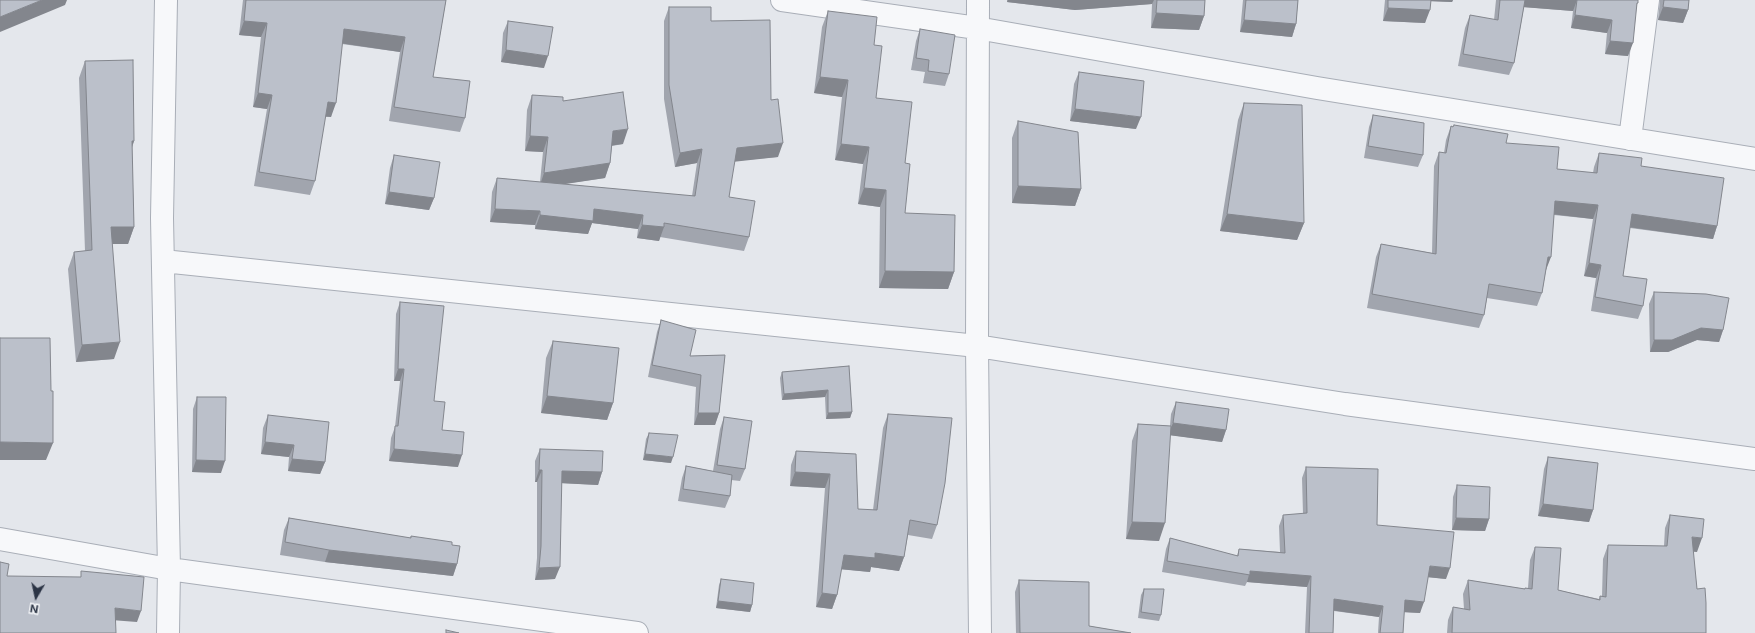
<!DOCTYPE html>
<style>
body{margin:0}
#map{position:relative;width:1755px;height:633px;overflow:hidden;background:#e4e7ec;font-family:Inter,sans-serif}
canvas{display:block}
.north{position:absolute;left:16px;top:577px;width:40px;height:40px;-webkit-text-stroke:3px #f4f6f9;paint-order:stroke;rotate:189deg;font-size:11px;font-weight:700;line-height:16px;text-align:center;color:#2b3445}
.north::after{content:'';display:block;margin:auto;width:14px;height:18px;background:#2b3445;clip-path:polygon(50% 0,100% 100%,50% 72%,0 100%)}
</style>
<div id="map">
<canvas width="1755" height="633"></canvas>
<div class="north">N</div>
</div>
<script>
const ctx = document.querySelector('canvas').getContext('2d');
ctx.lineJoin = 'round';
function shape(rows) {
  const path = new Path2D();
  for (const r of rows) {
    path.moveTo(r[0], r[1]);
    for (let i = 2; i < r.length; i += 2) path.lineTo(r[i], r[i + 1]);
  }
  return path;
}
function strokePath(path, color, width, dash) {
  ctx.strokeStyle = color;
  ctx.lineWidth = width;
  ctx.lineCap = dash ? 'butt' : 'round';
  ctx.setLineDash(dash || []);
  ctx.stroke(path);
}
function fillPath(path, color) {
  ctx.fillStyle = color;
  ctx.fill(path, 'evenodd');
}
const street = shape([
 [166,0,162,218,169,569,637,633],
 [782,0,977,28,1317,88,1755,159],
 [978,0,977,346,980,633],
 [1630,139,1648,0],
 [163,261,977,346,1345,404,1755,459],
 [0,539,169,569,168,633]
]);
const wall = shape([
 [243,0,446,0,433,77,465,118,460,132,389,121,400,52,342,44,331,117,325,117,315,181,310,195,254,186,267,109,253,107,261,37,239,35],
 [1007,0,1205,0,1204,16,1199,30,1151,28,1152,4,1075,10,1007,2],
 [1243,0,1298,0,1296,24,1292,37,1240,32],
 [1385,0,1453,0,1452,2,1430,1,1425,23,1383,21],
 [1496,0,1638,0,1636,9,1628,56,1605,54,1607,33,1571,28,1573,11,1524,7,1514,63,1509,75,1458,66,1465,28,1470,15,1494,20],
 [1660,0,1689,0,1688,10,1683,23,1658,20],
 [669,7,711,21,771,100,778,157,734,161,729,197,749,237,744,251,660,237,659,241,637,238,638,229,592,223,588,234,535,229,535,225,490,222,492,192,497,178,540,182,543,152,525,151,527,110,532,95,563,101,623,144,612,146,610,163,605,178,563,184,692,196,697,163,675,167,664,99,664,21],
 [828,11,874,45,876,98,905,163,905,213,954,272,948,289,879,288,880,207,858,204,863,164,835,160,842,97,814,93,822,27],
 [508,21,544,68,501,62,503,33],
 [920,29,949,74,945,86,923,83,925,72,911,70,916,41],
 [85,61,134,141,132,148,134,227,128,244,112,244,114,359,76,362,68,269,74,252,85,251,79,78],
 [1079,72,1136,129,1070,121,1074,84],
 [1244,103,1304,223,1297,240,1220,231,1238,120],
 [1373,115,1423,155,1418,167,1364,158,1369,127],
 [1018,121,1081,189,1075,206,1012,203,1012,138],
 [1451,126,1506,143,1557,169,1593,173,1594,167,1599,153,1641,166,1717,226,1713,239,1630,228,1623,276,1643,306,1638,319,1591,311,1596,278,1584,276,1593,219,1554,215,1546,270,1542,293,1537,306,1487,298,1484,315,1479,328,1367,308,1376,257,1381,244,1432,253,1434,166,1439,152,1444,153,1446,140],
 [394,155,434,198,429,210,385,204,390,168],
 [1654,292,1723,330,1719,342,1697,340,1668,352,1650,352,1649,304],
 [400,302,434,401,442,430,458,467,389,461,391,438,395,427,400,381,394,381,396,314],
 [661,320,690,356,725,355,719,413,715,425,694,425,696,387,648,377,657,332],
 [553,341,613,403,607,420,541,413,546,358],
 [849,366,852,412,850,418,826,419,825,397,782,400,780,378,782,372],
 [197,397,221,473,192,472,193,409],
 [1176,402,1226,430,1222,442,1170,435,1159,541,1126,539,1132,441,1138,424,1170,426,1171,414],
 [888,414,937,525,932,539,908,535,904,557,899,571,871,567,870,572,841,569,837,595,832,609,816,607,825,488,790,486,791,465,796,451,856,454,858,509,873,510,883,428],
 [268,415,325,462,320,474,288,471,289,457,261,454,263,428],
 [724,417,745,469,740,481,731,480,730,496,725,508,678,501,682,478,686,466,713,471,720,429],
 [649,433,671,463,643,460,646,439],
 [540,449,602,472,598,485,562,483,555,579,535,580,537,558,537,482,535,482,535,461],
 [1548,457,1593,510,1589,522,1538,516,1544,469],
 [1306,467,1377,525,1446,579,1428,577,1420,613,1404,612,1403,633,1378,633,1379,617,1334,611,1333,633,1305,633,1307,587,1247,582,1245,586,1162,572,1166,549,1170,538,1237,556,1239,549,1280,552,1279,526,1283,515,1303,514,1302,478],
 [1457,485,1489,519,1485,531,1452,530,1453,497],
 [1670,515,1697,552,1693,551,1697,589,1706,633,1447,633,1448,620,1453,607,1464,609,1463,594,1468,580,1525,589,1525,588,1528,588,1530,560,1535,547,1558,590,1599,599,1600,596,1602,596,1603,559,1608,545,1664,546,1665,528],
 [289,518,410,538,411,536,452,545,457,564,453,576,325,562,280,555,284,530],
 [721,579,752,605,750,612,716,608,719,585],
 [1019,580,1089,626,1131,633,1016,633,1015,592],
 [1144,589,1161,615,1159,621,1138,618,1141,595]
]);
const shadedWall = shape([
 [42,0,67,0,65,5,0,32,0,17],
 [1008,0,1154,0,1152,4,1075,10,1007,2],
 [1427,0,1453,0,1452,2,1426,1],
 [1524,0,1577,0,1573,11,1522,7],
 [1663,7,1688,10,1683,23,1658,20],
 [1388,8,1430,10,1425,23,1383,21],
 [1156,13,1204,16,1199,30,1151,28],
 [1575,15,1612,20,1607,33,1571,28],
 [1244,20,1296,24,1292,37,1240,32],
 [244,21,267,23,261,37,239,35],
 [344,29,405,37,400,52,339,43],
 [1610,41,1633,43,1628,56,1605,54],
 [506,50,548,56,544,68,501,62],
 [820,77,848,80,842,97,814,93],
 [258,93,272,95,267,109,253,107],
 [328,102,336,103,331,117,323,116],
 [1075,109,1141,117,1136,129,1070,121],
 [628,129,623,144,608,146,613,131],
 [530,136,548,137,543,152,525,151],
 [132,141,134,141,128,158],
 [783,143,778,157,732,162,737,148],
 [841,144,869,147,863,164,835,160],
 [702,149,697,163,675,167,680,153],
 [610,163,605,178,539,188,544,173],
 [1018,186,1081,189,1075,206,1012,203],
 [864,188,886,190,880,207,858,204],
 [389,192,434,198,429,210,385,204],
 [1555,201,1598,205,1593,219,1551,214],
 [495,209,540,211,535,225,490,222],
 [594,209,643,215,638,229,592,223,588,234,535,229,540,215],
 [1227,214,1304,223,1297,240,1220,231],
 [1632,214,1717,226,1713,239,1628,227],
 [642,225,664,227,659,241,637,238],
 [111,227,134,227,128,244,105,244],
 [1548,257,1551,257,1546,270,1543,270],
 [1589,263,1601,265,1596,278,1584,276],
 [885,271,954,272,948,289,879,288],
 [1701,328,1723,330,1719,342,1697,340,1668,352,1650,352,1654,340],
 [120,342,114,359,76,362,82,345],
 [398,369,404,369,400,381,394,381],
 [828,390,825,397,782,400,784,394],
 [547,396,613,403,607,420,541,413],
 [852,412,850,418,826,419,828,413],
 [698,413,719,413,715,425,694,425],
 [1173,423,1226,430,1222,442,1168,435],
 [0,442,53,443,46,460,0,460],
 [265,442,294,445,289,457,261,454],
 [394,449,462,455,458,467,389,461],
 [645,454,673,457,671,463,643,460],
 [292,459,325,462,320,474,288,471],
 [196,460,225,461,221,473,192,472],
 [539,470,542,470,537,482,535,482],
 [562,471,602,472,598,485,558,483],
 [795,472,830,474,825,488,790,486],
 [1543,504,1593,510,1589,522,1538,516],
 [1456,518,1489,519,1485,531,1452,530],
 [1132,522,1165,523,1159,541,1126,539],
 [1692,537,1702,538,1697,552,1687,551],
 [329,550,457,564,453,576,325,562],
 [875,553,904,557,899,571,871,567,870,572,838,569,844,555],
 [1430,566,1450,568,1446,579,1426,577],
 [560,567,555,579,535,580,539,568],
 [1250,571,1311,576,1307,587,1247,582],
 [822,593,837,595,832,609,816,607],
 [1334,599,1383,606,1379,617,1330,610],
 [1405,600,1424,602,1420,613,1401,612],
 [718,601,752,605,750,612,716,608],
 [115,608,141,611,137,622,111,620]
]);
const building = shape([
 [0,0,42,0,0,17,0,0],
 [246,0,446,0,433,77,470,81,465,118,394,107,405,37,344,29,336,103,328,102,315,181,259,172,272,95,258,93,267,23,244,21,246,0],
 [1157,0,1205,0,1204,16,1156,13,1157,0],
 [1246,0,1298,0,1296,24,1244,20,1246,0],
 [1388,0,1431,0,1430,10,1388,8,1388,0],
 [1500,0,1525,0,1514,63,1463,54,1470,15,1498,20,1500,0],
 [1577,0,1638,0,1638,3,1637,3,1633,43,1610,41,1612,20,1575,15,1577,0],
 [1664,0,1689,0,1688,10,1663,7,1664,0],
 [669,7,711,7,711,21,770,20,771,100,778,99,783,143,737,148,729,197,755,201,749,237,664,223,664,227,642,225,643,215,594,209,593,221,540,215,540,211,495,209,497,178,695,196,702,149,680,153,669,85,669,7],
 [828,11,877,17,874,45,882,46,876,98,912,102,905,163,910,164,905,213,955,215,954,272,885,271,886,190,864,188,869,147,841,144,848,80,820,77,828,11],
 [508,21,553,27,548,56,506,50,508,21],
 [920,29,955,35,949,74,928,71,929,60,916,58,920,29],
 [133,60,134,141,132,141,134,227,111,227,120,342,82,345,74,252,92,250,85,61,133,60],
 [1079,72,1144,81,1141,117,1075,109,1079,72],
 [623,92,628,129,613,131,610,163,544,173,548,137,530,136,532,95,563,97,563,101,623,92],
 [1244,103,1302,105,1304,223,1227,214,1244,103],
 [1373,115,1424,123,1423,155,1368,146,1373,115],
 [1018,121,1078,132,1081,189,1018,186,1018,121],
 [1454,125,1508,134,1506,143,1559,147,1557,169,1597,173,1599,153,1642,158,1641,166,1724,178,1717,226,1632,214,1623,276,1647,279,1643,306,1595,297,1601,265,1589,263,1598,205,1555,201,1551,257,1548,257,1542,293,1489,284,1484,315,1372,294,1381,244,1436,254,1439,152,1446,153,1451,126,1453,127,1454,125],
 [394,155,440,162,434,198,389,192,394,155],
 [1654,292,1706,294,1729,298,1723,330,1701,328,1672,340,1654,340,1654,292],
 [400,302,444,306,434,401,445,402,442,430,464,432,462,455,394,449,395,426,398,426,404,369,398,369,400,302],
 [661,320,696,330,690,356,725,355,719,413,698,413,701,375,652,365,661,320],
 [0,338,50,338,51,391,53,391,53,443,0,442,0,338],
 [553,341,619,348,613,403,547,396,553,341],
 [849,366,852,412,828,413,828,390,784,394,782,372,849,366],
 [197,397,226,397,225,461,196,460,197,397],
 [1176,402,1229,409,1226,430,1173,423,1176,402],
 [888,414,952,418,945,483,937,525,910,520,904,557,875,553,875,558,844,555,837,595,822,593,830,474,795,472,796,451,856,454,858,509,877,510,888,414],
 [268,415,329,422,325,462,292,459,294,445,265,442,268,415],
 [724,417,752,421,745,469,717,465,724,417],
 [1138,424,1171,426,1165,523,1132,522,1138,424],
 [649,433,678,435,673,457,645,454,649,433],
 [540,449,603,451,602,472,562,471,560,567,539,568,541,546,542,470,539,470,540,449],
 [1548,457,1598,463,1593,510,1543,504,1548,457],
 [686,466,732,475,730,496,683,489,686,466],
 [1306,467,1378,469,1377,525,1454,532,1450,568,1430,566,1424,602,1405,600,1403,633,1380,633,1383,606,1334,599,1333,633,1309,633,1311,576,1250,571,1250,575,1167,561,1170,538,1238,556,1239,549,1285,553,1283,515,1307,513,1306,467],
 [1457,485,1490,487,1489,519,1456,518,1457,485],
 [1670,515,1704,519,1702,538,1692,537,1697,589,1705,588,1706,603,1706,633,1452,633,1453,607,1470,610,1468,580,1525,589,1525,588,1532,589,1535,547,1561,548,1558,590,1600,600,1600,596,1606,597,1608,545,1667,546,1670,515],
 [289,518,411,538,411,536,452,542,452,545,460,546,457,564,329,550,285,542,289,518],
 [0,562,9,564,7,576,81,577,81,571,144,577,141,611,115,608,116,633,0,633,0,562],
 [721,579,754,583,752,605,718,601,721,579],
 [1019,580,1089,582,1089,626,1131,633,1020,633,1019,580],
 [1144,589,1164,589,1161,615,1141,612,1144,589],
 [446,630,459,633,446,633,446,630]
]);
strokePath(street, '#a9aeb7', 24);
strokePath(street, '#f7f8fa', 22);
fillPath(wall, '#a1a5ae');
fillPath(shadedWall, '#83868d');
fillPath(building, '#bbc0ca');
strokePath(building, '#83868d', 1);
</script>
